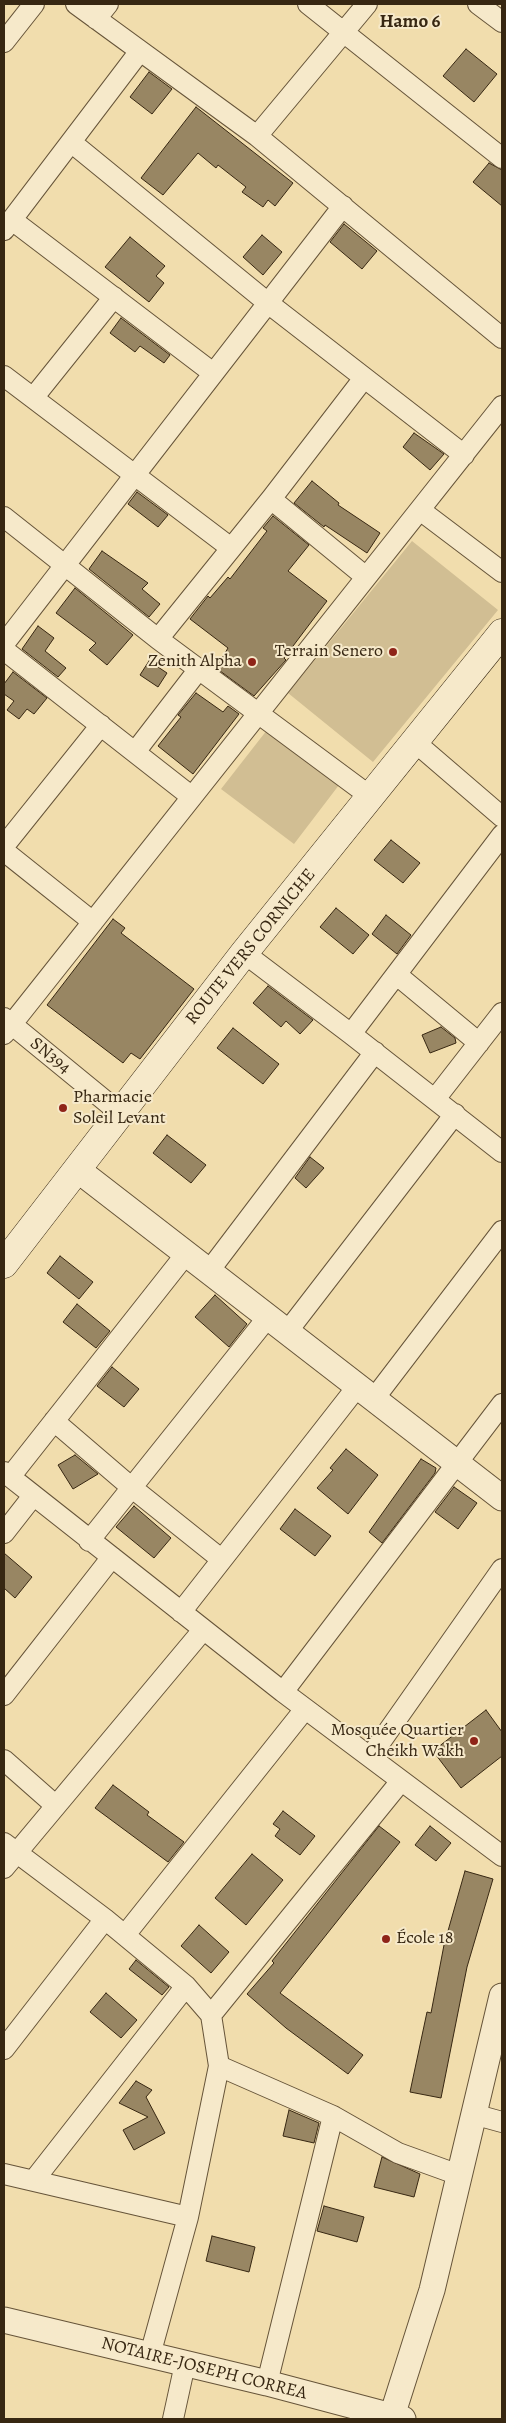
<!DOCTYPE html>
<meta charset="utf-8">
<style>
body{margin:0}
#map{position:relative;width:506px;height:2423px;overflow:hidden;background:#f1ddad;font-family:Alegreya,serif}
canvas{display:block}
.frame{position:absolute;inset:0;border:5px solid #372712;pointer-events:none}
</style>
<div id="map">
<canvas width="506" height="2423"></canvas>
<div class="frame"></div>
</div>
<script>
const ctx = document.querySelector('canvas').getContext('2d');
ctx.lineJoin = 'round';
function fillPath(path, color) {
  ctx.fillStyle = color;
  ctx.fill(path, 'evenodd');
}
function shape(rows) {
  const path = new Path2D();
  for (const r of rows) {
    path.moveTo(r[0], r[1]);
    for (let i = 2; i < r.length; i += 2) path.lineTo(r[i], r[i + 1]);
  }
  return path;
}
function strokePath(path, color, width, dash) {
  ctx.strokeStyle = color;
  ctx.lineWidth = width;
  ctx.lineCap = dash ? 'butt' : 'round';
  ctx.setLineDash(dash || []);
  ctx.stroke(path);
}
function label(font, color, halo, rows, align = 'center') {
  ctx.font = font + ' Alegreya,serif';
  ctx.lineWidth = 4;
  ctx.setLineDash([]);
  ctx.textBaseline = 'middle';
  ctx.strokeStyle = halo;
  ctx.fillStyle = color;
  for (const [text, x, y, turn = 0] of rows) {
    ctx.save();
    ctx.translate(x, y);
    ctx.rotate((+turn || 0) * Math.PI / 180);
    ctx.textAlign = isNaN(turn) ? turn : align;
    if (halo) ctx.strokeText(text, 0, 0);
    ctx.fillText(text, 0, 0);
    ctx.restore();
  }
}
const green = shape([
 [412,541,498,610,373,762,288,693],
 [267,730,339,785,294,844,221,789]
]);
const building = shape([
 [466,49,497,74,474,102,443,76,466,49],
 [149,72,172,89,152,114,130,97,149,72],
 [196,107,293,183,275,206,268,200,263,207,242,192,246,187,218,165,216,168,198,153,163,195,141,178,196,107],
 [489,163,502,170,502,206,473,182,489,163],
 [344,224,377,251,362,269,330,242,344,224],
 [262,235,282,252,263,275,243,257,262,235],
 [130,237,165,266,156,276,164,283,149,302,105,267,130,237],
 [121,318,170,355,164,363,140,346,135,352,110,333,121,318],
 [414,433,444,454,430,470,403,447,414,433],
 [312,481,339,503,338,505,380,533,367,553,325,525,324,527,294,503,312,481],
 [137,492,168,515,158,527,128,504,137,492],
 [273,516,309,545,288,571,327,601,284,658,286,660,254,696,216,668,228,648,190,619,208,596,210,598,228,577,230,579,267,531,263,528,273,516],
 [102,551,148,583,142,589,160,604,149,617,89,569,102,551],
 [75,588,133,635,107,665,89,650,96,643,56,613,75,588],
 [38,626,54,638,45,651,66,668,58,677,22,649,38,626],
 [149,661,167,673,158,687,140,675,149,661],
 [13,672,47,698,34,714,27,709,19,719,7,710,14,701,4,694,4,684,13,672],
 [196,693,223,712,228,706,239,714,193,774,158,746,181,717,178,715,196,693],
 [391,840,420,863,403,883,374,860,391,840],
 [336,908,369,935,353,954,320,927,336,908],
 [386,915,411,935,397,954,372,934,386,915],
 [113,919,125,928,121,933,194,989,140,1059,131,1053,123,1063,47,1005,113,919],
 [268,986,313,1020,300,1034,286,1021,281,1027,253,1003,268,986],
 [441,1027,455,1038,456,1043,430,1053,422,1035,441,1027],
 [233,1028,279,1064,263,1084,217,1048,233,1028],
 [167,1135,206,1165,191,1183,153,1153,167,1135],
 [310,1157,324,1168,306,1188,295,1178,310,1157],
 [60,1256,93,1282,79,1299,47,1273,60,1256],
 [215,1295,247,1324,229,1347,195,1317,215,1295],
 [77,1304,110,1331,96,1348,63,1322,77,1304],
 [112,1367,139,1389,124,1407,97,1386,112,1367],
 [346,1449,378,1475,348,1514,317,1488,333,1470,330,1468,346,1449],
 [75,1455,98,1474,73,1489,58,1465,75,1455],
 [421,1459,436,1468,435,1473,382,1543,369,1532,421,1459],
 [454,1487,477,1503,458,1529,435,1512,454,1487],
 [134,1506,171,1538,154,1558,116,1527,134,1506],
 [295,1509,331,1536,315,1556,280,1529,295,1509],
 [4,1553,32,1577,15,1598,4,1588,4,1553],
 [486,1710,502,1732,502,1756,461,1788,433,1751,486,1710],
 [113,1785,149,1812,147,1815,184,1842,168,1862,95,1808,113,1785],
 [283,1811,315,1836,300,1855,275,1836,280,1829,273,1824,283,1811],
 [379,1826,400,1842,280,1993,363,2055,348,2074,286,2028,247,1994,274,1963,272,1961,379,1826],
 [430,1826,451,1843,436,1861,415,1845,430,1826],
 [252,1854,283,1880,246,1925,215,1898,252,1854],
 [465,1871,493,1879,467,1967,441,2098,410,2092,427,2012,431,2013,444,1945,465,1871],
 [199,1925,229,1952,211,1973,181,1946,199,1925],
 [136,1960,169,1987,162,1995,129,1969,136,1960],
 [106,1993,137,2020,121,2038,90,2012,106,1993],
 [136,2081,152,2090,146,2097,165,2133,134,2150,123,2130,148,2117,119,2103,136,2081],
 [289,2110,319,2123,314,2143,283,2136,289,2110],
 [382,2157,420,2174,414,2197,374,2187,382,2157],
 [324,2206,364,2217,357,2242,317,2231,324,2206],
 [212,2236,255,2247,249,2272,206,2261,212,2236]
]);
const minor = shape([
 [76,4,257,136,502,338],
 [308,4,502,158],
 [478,4,502,22],
 [96,19,108,4],
 [4,42,34,4],
 [257,136,367,4],
 [71,142,268,303,464,455],
 [12,220,213,373],
 [4,230,140,51],
 [4,376,231,548],
 [33,398,114,297],
 [271,499,366,577],
 [420,510,502,572],
 [4,517,158,639,371,797],
 [158,639,271,499,364,378],
 [4,644,343,206],
 [4,650,192,797],
 [416,743,502,817],
 [135,752,199,669],
 [4,846,101,725],
 [4,851,93,922],
 [244,953,351,1034,502,1152],
 [397,975,479,1043],
 [4,1018,120,1113],
 [4,1034,502,406],
 [351,1034,502,835],
 [435,1099,502,1013],
 [209,1271,375,1052],
 [287,1332,455,1114],
 [373,1400,502,1231],
 [54,1421,131,1487,221,1559],
 [4,1472,283,1692,502,1856],
 [10,1477,186,1254],
 [4,1533,33,1496],
 [89,1541,268,1317],
 [181,1612,357,1387],
 [283,1692,502,1404],
 [4,1695,112,1557],
 [370,1757,502,1569],
 [4,1760,55,1805],
 [4,1843,105,1919,186,1986,211,2015,219,2066,333,2116,398,2153,459,2175],
 [4,1868,203,1630],
 [125,1935,305,1709],
 [211,2015,401,1781],
 [4,2049,105,1919],
 [473,2114,502,2122],
 [4,2174,188,2217],
 [34,2180,186,1986],
 [150,2355,188,2217,219,2066],
 [267,2383,333,2116],
 [173,2419,185,2364]
]);
const tertiary = shape([
 [78,1170,502,1498],
 [4,2320,267,2383,403,2419],
 [391,2419,432,2290,502,1996]
]);
const secondary = shape([
 [4,1264,244,953,502,633]
]);
const markers = [
 [393,652,5,"#8f2418"],
 [252,662,5,"#8f2418"],
 [63,1108,5,"#8f2418"],
 [474,1741,5,"#8f2418"],
 [386,1939,5,"#8f2418"]
];
const poiNames = [
 ["Terrain Senero",383,652],
 ["Zenith Alpha",242,662],
 ["Pharmacie",73,1098,"left"],
 ["Soleil Levant",73,1119,"left"],
 ["Mosquée Quartier",464,1731],
 ["Cheikh Wakh",464,1752],
 ["École 18",396,1939,"left"]
];
const streetNames = [
 ["ROUTE VERS CORNICHE",251,947,-51],
 ["SN394",50,1056,39],
 ["NOTAIRE-JOSEPH CORREA",204,2369,14]
];
const neighbourhoodNames = [
 ["Hamo 6",410,22]
];
fillPath(green, '#d1be93');
fillPath(building, '#988663');
strokePath(building, '#372712', 1);
strokePath(minor, '#665439', 22);
strokePath(tertiary, '#665439', 27);
strokePath(secondary, '#372712', 29);
strokePath(minor, '#f6e9ca', 20);
strokePath(tertiary, '#f6e9ca', 25);
strokePath(secondary, '#f6e9ca', 28);
for (const [x, y, r, color] of markers) {
  const dot = new Path2D();
  dot.arc(x, y, r, 0, 2 * Math.PI);
  ctx.fillStyle = color;
  ctx.fill(dot);
  strokePath(dot, '#f6e9ca', 2);
}
label('18px', '#372712', '#f6e9ca', poiNames, 'right');
label('18px', '#372712', '#f6e9ca', streetNames);
label('bold 19px', '#372712', '#f6e9ca', neighbourhoodNames);
</script>
